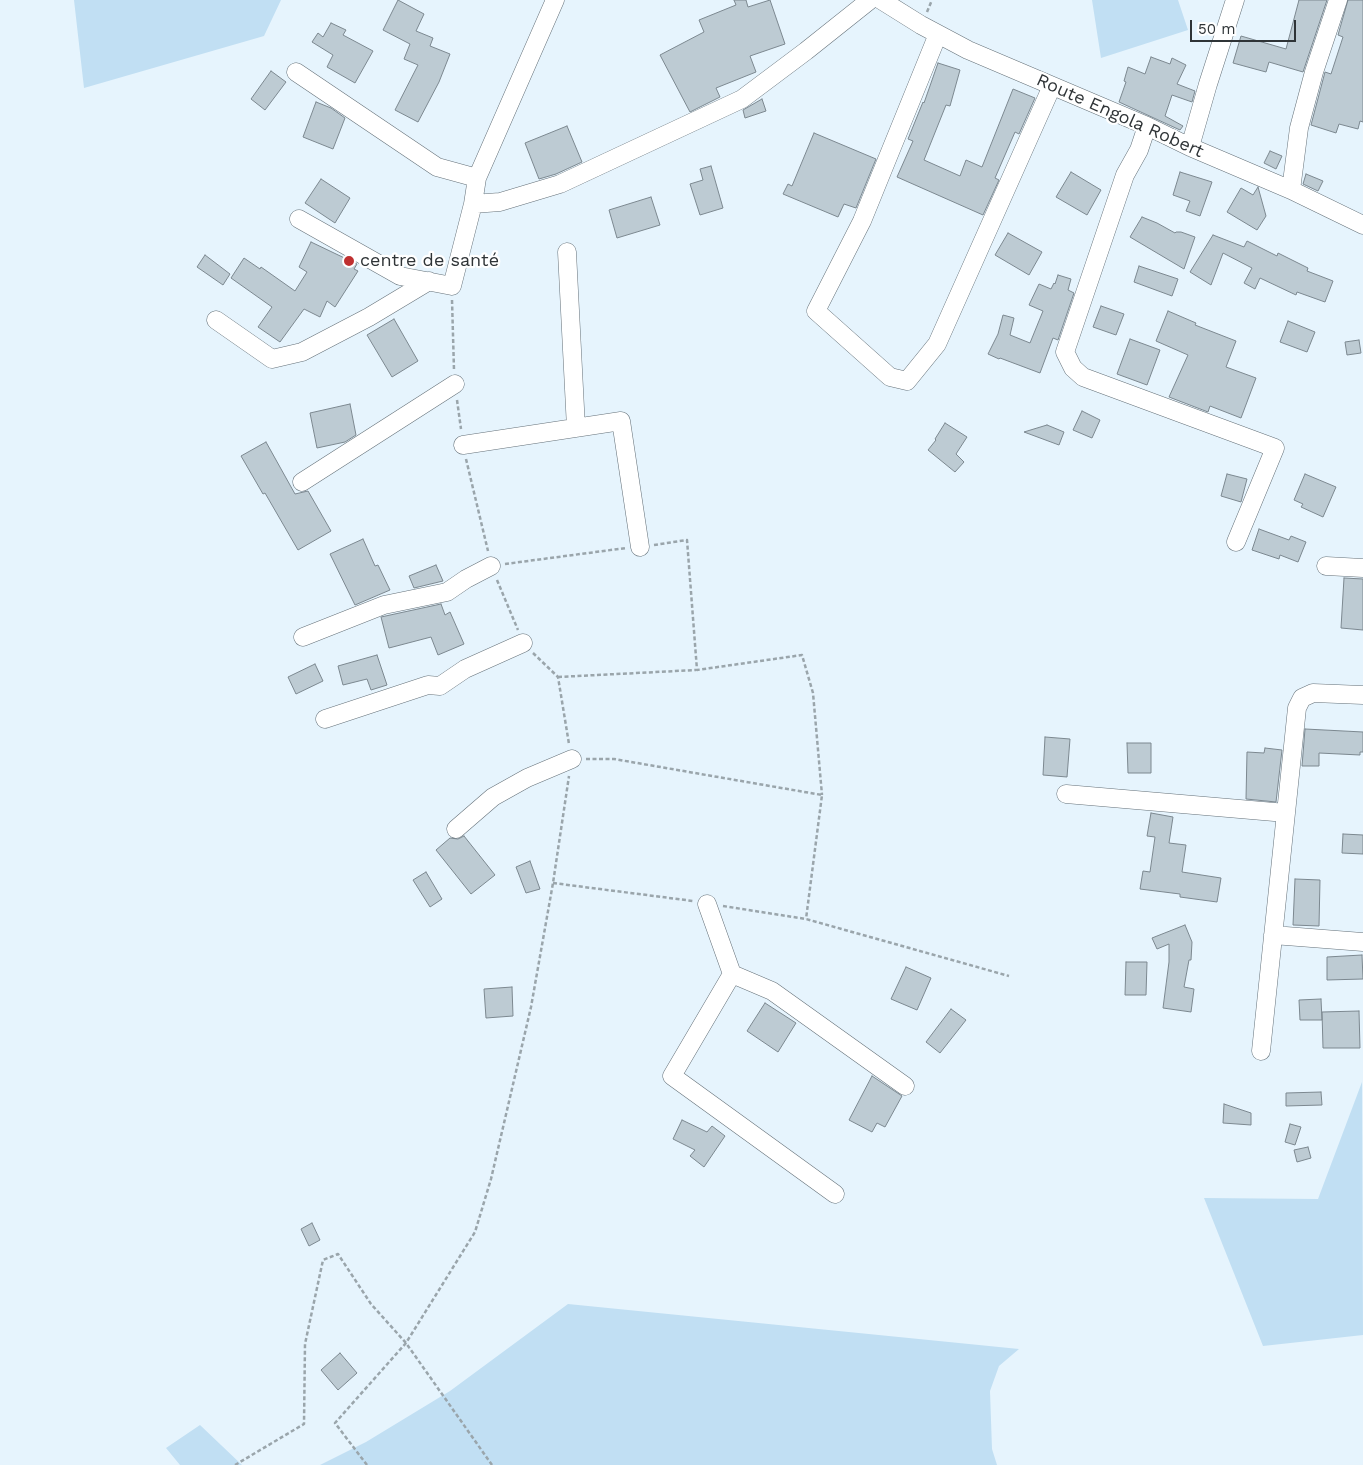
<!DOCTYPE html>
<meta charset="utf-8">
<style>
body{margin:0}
#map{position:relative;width:1363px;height:1465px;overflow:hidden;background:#e6f4fd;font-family:"Work Sans",sans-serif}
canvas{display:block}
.scale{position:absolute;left:1190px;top:20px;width:106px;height:22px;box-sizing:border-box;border:2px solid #2f3437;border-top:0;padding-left:6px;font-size:15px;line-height:18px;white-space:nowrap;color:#2f3437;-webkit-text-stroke:4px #fff;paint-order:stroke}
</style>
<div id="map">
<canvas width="1363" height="1465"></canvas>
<div class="scale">50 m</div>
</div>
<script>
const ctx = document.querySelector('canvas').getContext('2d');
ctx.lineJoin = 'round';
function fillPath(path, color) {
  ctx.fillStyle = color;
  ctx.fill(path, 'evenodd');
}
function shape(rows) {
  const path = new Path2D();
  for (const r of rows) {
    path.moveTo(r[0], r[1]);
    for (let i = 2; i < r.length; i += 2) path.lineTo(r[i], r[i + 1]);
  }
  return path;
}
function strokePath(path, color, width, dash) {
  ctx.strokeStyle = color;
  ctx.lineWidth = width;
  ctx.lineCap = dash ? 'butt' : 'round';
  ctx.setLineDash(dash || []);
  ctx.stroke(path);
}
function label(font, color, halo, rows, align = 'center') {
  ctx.font = font + ' "Work Sans",sans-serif';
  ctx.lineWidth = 4.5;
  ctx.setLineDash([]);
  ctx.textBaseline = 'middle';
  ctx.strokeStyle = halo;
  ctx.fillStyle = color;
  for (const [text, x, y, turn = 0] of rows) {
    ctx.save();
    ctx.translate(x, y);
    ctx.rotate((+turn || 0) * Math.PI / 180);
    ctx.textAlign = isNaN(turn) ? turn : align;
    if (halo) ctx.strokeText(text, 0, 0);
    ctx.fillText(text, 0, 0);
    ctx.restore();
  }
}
const green = shape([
 [74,0,281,0,264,36,84,88],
 [1092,0,1178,0,1188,30,1101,58],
 [1362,1082,1363,1335,1263,1346,1204,1198,1318,1199],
 [568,1304,1019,1349,999,1366,990,1391,992,1449,997,1465,320,1465,366,1442,450,1391],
 [200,1425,242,1465,180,1465,166,1448]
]);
const building = shape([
 [398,0,424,14,416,31,433,38,430,46,450,54,439,82,418,122,395,110,418,65,404,59,410,44,383,30,398,0],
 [734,0,746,0,748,7,770,0,785,44,750,56,756,72,716,88,720,97,690,112,660,55,704,32,699,20,736,5,734,0],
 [1299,0,1327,0,1303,72,1269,62,1266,72,1233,63,1241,36,1286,49,1299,0],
 [1348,0,1363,0,1363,122,1360,121,1358,129,1339,124,1336,133,1311,125,1325,72,1331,74,1343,37,1338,35,1348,0],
 [331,23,346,30,343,35,373,51,355,83,327,67,333,55,312,42,318,33,323,37,331,23],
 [1151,57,1170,64,1172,58,1186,65,1177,84,1195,91,1192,102,1172,95,1165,116,1183,126,1180,130,1119,102,1126,82,1124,81,1128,67,1145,74,1151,57],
 [938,63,960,70,950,106,946,105,924,160,960,176,966,160,982,167,1013,89,1035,98,1019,134,1015,132,995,178,999,180,983,215,897,177,913,141,908,139,923,102,924,103,938,63],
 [271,71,286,82,265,110,251,99,271,71],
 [762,99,766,111,745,118,743,110,762,99],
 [316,102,331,108,345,118,333,149,303,137,316,102],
 [567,126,582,162,556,174,539,179,525,143,567,126],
 [814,133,876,159,856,208,844,204,838,217,783,194,788,184,792,186,814,133],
 [1270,151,1282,156,1276,169,1264,163,1270,151],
 [711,166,723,208,700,215,690,184,703,180,700,169,711,166],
 [1071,172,1101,190,1087,215,1056,197,1071,172],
 [1180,172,1212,182,1200,216,1186,211,1190,201,1173,195,1180,172],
 [1306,174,1323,181,1318,191,1303,184,1306,174],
 [321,179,350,198,335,223,305,203,321,179],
 [1258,187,1266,216,1257,230,1227,212,1241,188,1253,195,1258,187],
 [651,197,660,225,617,238,609,210,651,197],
 [1142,217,1157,223,1175,233,1176,232,1181,232,1195,237,1184,269,1130,237,1142,217],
 [1008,233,1042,252,1029,275,995,255,1008,233],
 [1213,235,1244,247,1247,241,1277,256,1278,253,1308,268,1307,271,1333,281,1325,302,1297,292,1296,295,1260,278,1255,289,1244,283,1252,268,1223,253,1211,285,1190,272,1213,235],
 [311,242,357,264,354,269,358,271,335,307,327,301,320,317,304,309,280,342,258,327,272,307,231,278,244,258,260,269,261,267,295,291,307,272,299,267,311,242],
 [205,255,230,274,223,285,197,267,205,255],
 [1139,266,1178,279,1172,296,1134,282,1139,266],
 [1058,275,1071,279,1068,290,1074,293,1058,340,1053,338,1040,373,1000,358,999,359,988,354,998,334,1003,315,1014,318,1010,335,1030,343,1043,311,1029,305,1039,284,1051,289,1054,283,1055,284,1058,275],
 [1101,306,1124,314,1116,335,1093,327,1101,306],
 [1168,311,1196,323,1195,325,1236,341,1226,367,1256,378,1241,418,1210,406,1208,412,1169,397,1188,355,1156,341,1168,311],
 [394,319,418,361,392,377,367,335,394,319],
 [1288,321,1315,332,1307,352,1280,342,1288,321],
 [1130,339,1160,350,1147,385,1117,374,1130,339],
 [1359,340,1361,353,1347,355,1345,342,1359,340],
 [350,404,356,435,345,442,317,448,310,413,350,404],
 [1082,411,1100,420,1092,438,1073,430,1082,411],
 [945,423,967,437,956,454,964,462,955,472,928,450,936,440,935,439,945,423],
 [1047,425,1064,432,1059,445,1024,432,1047,425],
 [266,442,295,494,308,491,331,531,298,550,265,493,263,494,241,456,266,442],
 [1227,474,1247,479,1241,502,1221,496,1227,474],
 [1305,474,1336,487,1323,517,1301,507,1303,504,1294,500,1305,474],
 [1259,529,1289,540,1291,536,1306,542,1298,562,1280,555,1279,559,1252,550,1259,529],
 [363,539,375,566,378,565,390,590,355,605,330,554,363,539],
 [436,565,443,581,414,588,409,576,436,565],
 [1344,578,1363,579,1363,630,1341,628,1344,578],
 [441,604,445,615,450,612,464,644,438,655,431,637,389,648,381,617,441,604],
 [377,655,387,685,371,690,367,679,343,685,338,666,377,655],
 [315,664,323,681,296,694,288,677,315,664],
 [1305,729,1363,732,1363,752,1360,752,1360,755,1319,753,1319,766,1302,766,1305,729],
 [1045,737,1070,739,1067,777,1043,775,1045,737],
 [1127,743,1151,743,1151,773,1128,773,1127,743],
 [1265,748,1282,750,1276,802,1246,799,1247,752,1264,753,1265,748],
 [1151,813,1173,817,1169,843,1186,845,1182,872,1221,878,1217,902,1180,897,1180,894,1140,889,1143,871,1150,872,1155,837,1147,836,1151,813],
 [1343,834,1363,835,1363,854,1342,853,1343,834],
 [464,836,495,875,471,894,436,850,450,838,458,839,464,836],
 [530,861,540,889,526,893,516,867,530,861],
 [426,872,442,899,430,907,413,880,426,872],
 [1295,879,1320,880,1319,926,1293,925,1295,879],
 [1185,925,1192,942,1191,960,1189,960,1184,987,1194,989,1191,1012,1163,1008,1169,962,1169,944,1157,949,1152,938,1185,925],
 [1362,955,1363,979,1327,980,1327,957,1362,955],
 [1126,962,1147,962,1146,995,1125,995,1126,962],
 [906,967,931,978,917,1010,891,999,906,967],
 [512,987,513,1016,486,1018,484,989,512,987],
 [1321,999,1322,1020,1300,1020,1299,1000,1321,999],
 [765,1003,796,1023,778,1052,747,1031,765,1003],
 [951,1009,966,1020,940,1053,926,1042,951,1009],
 [1359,1011,1360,1048,1323,1048,1322,1012,1359,1011],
 [872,1076,902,1096,885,1127,877,1123,872,1132,849,1120,872,1076],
 [1321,1092,1322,1105,1286,1106,1286,1093,1321,1092],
 [1224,1104,1251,1113,1251,1125,1223,1123,1224,1104],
 [682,1120,707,1132,712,1126,725,1136,704,1167,690,1156,695,1150,673,1139,682,1120],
 [1290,1124,1301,1127,1295,1145,1285,1142,1290,1124],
 [1308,1147,1311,1158,1297,1162,1294,1150,1308,1147],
 [312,1223,320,1240,309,1246,301,1229,312,1223],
 [340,1353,357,1373,338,1390,321,1370,340,1353]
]);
const path = shape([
 [927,12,932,0],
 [452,300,454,370],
 [457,400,461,429],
 [466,459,488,551],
 [654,545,687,540,697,670,802,655,813,693,822,795],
 [505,564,626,548],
 [497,580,518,630],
 [533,653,558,677,569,744],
 [558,677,696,670],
 [586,759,614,759,822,795,806,919],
 [553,883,693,901],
 [723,906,806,919,1009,976],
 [235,1465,304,1424,305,1344,323,1260,338,1254,371,1304,406,1343,492,1465],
 [367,1465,335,1423,406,1343,475,1232,491,1179,531,1007,553,883,569,776]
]);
const minor = shape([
 [881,0,921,25,968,50,1147,126,1190,147,1291,190,1363,225],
 [938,34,862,221,816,311,890,377,907,381,937,344,1052,86],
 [296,72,437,167,477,178,555,0],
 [1147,126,1139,150,1125,175,1065,352,1073,368,1083,377,1275,448,1236,542],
 [1190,147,1208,84,1235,0],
 [1291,190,1299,128,1314,72,1338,0],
 [473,204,500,202,560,184,742,99,806,51,870,0],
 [299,219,400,276,452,286,473,204,477,178],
 [567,252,576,428],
 [216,320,272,359,302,352,369,317,429,281],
 [463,445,621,421,640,547],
 [302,482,455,384],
 [1326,566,1363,568],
 [303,637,384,605,447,592,466,579,491,566],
 [325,719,428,685,440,686,465,669,523,643],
 [1066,794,1286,813],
 [456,829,493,797,527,778,572,759],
 [707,904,732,974,672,1076,835,1194],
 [1273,935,1363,942],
 [732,974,772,991,905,1086],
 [1261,1051,1297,708,1302,698,1313,693,1363,695]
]);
const markers = [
 [349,261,6,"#bf3030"]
];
const streetNames = [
 ["Route Engola Robert",1120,116,24]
];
const poiNames = [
 ["centre de santé",360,261]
];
fillPath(green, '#c1dff3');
fillPath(building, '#bdcbd3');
strokePath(building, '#7c8890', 1);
strokePath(minor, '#657179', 19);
strokePath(path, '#9aa5ab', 2.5, [4, 2.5]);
strokePath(minor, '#fff', 18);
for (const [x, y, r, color] of markers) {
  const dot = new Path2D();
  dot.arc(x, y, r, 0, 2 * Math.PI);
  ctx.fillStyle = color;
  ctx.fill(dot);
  strokePath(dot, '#fff', 2);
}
label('18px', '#2f3437', '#fff', streetNames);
label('18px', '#2f3437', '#fff', poiNames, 'left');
</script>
